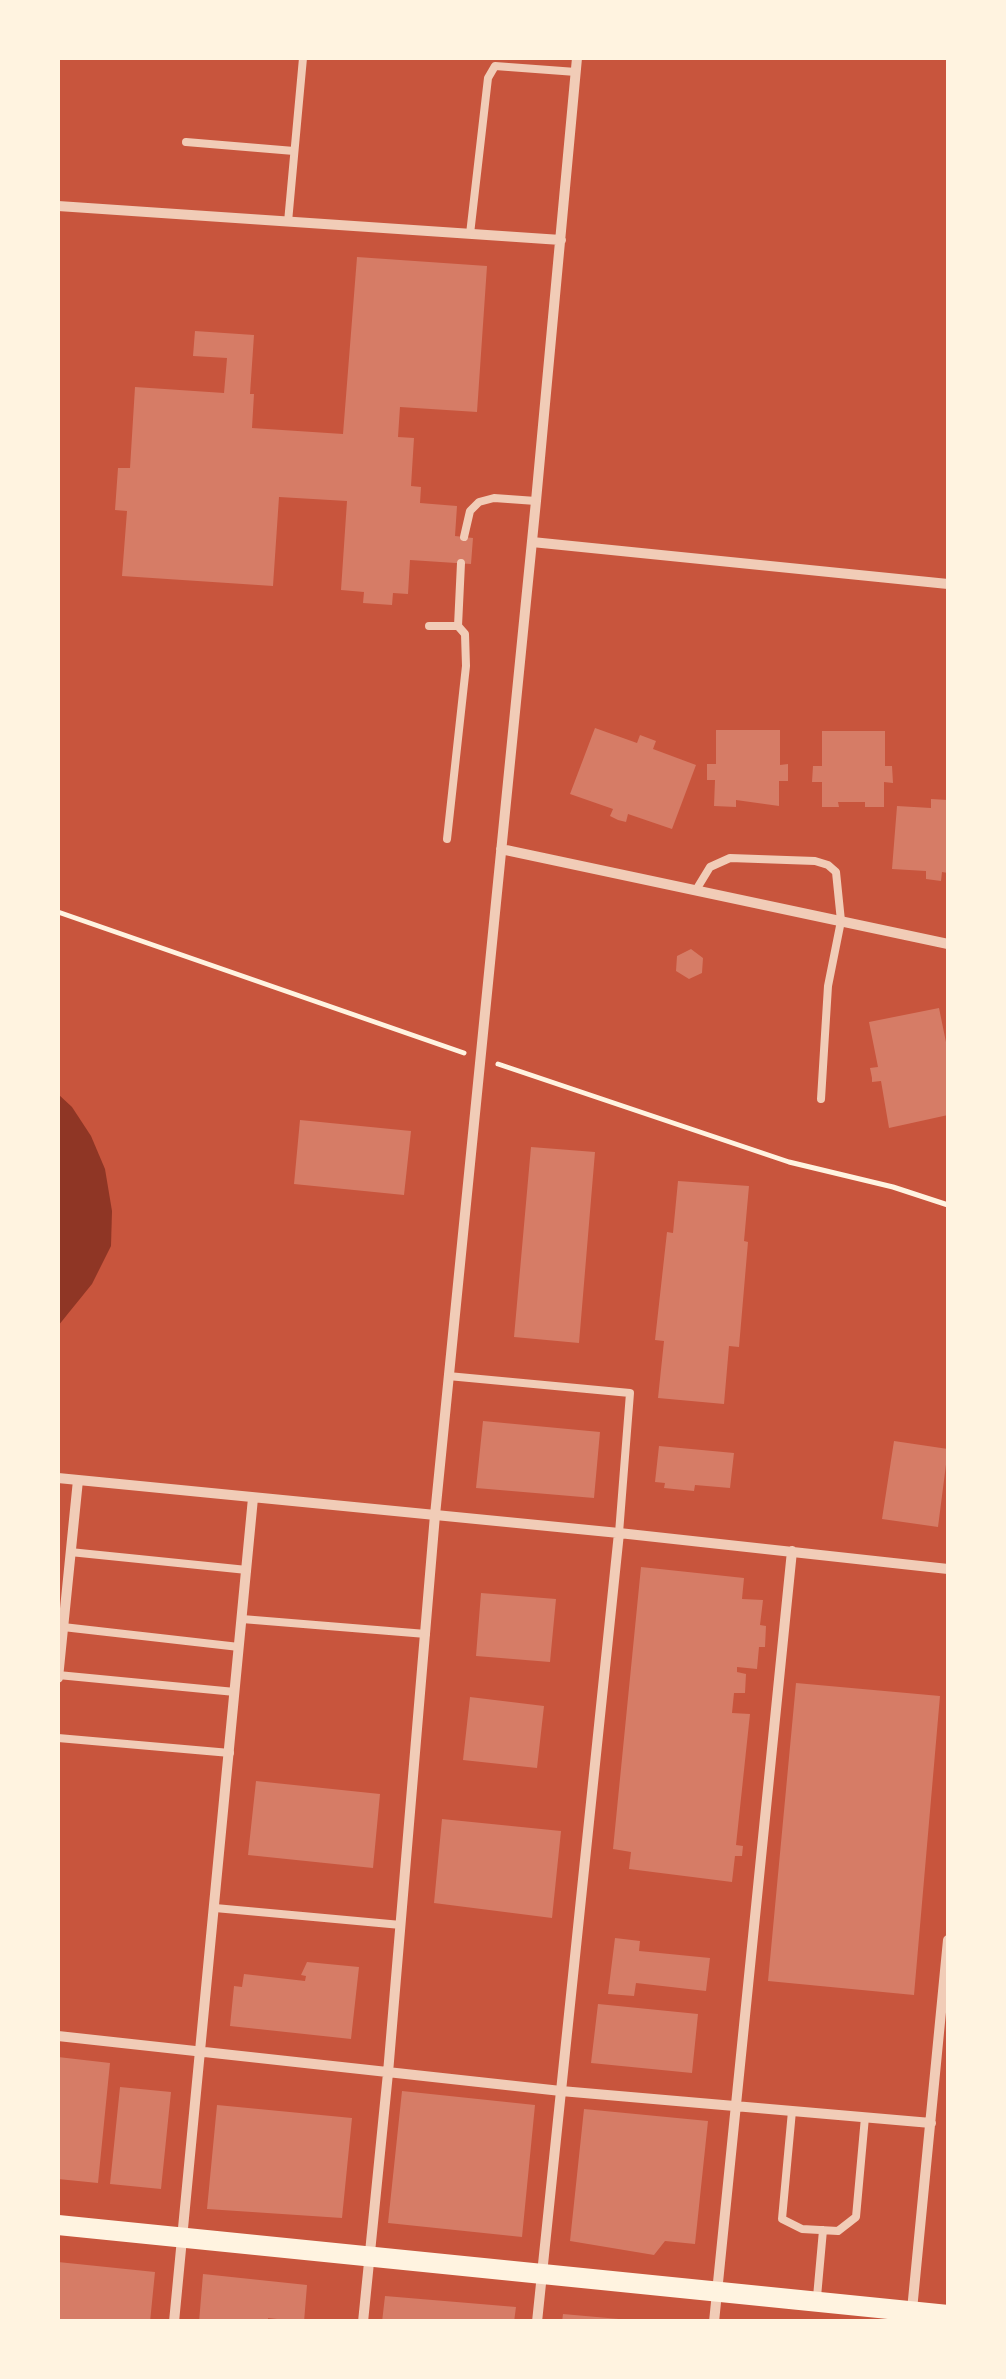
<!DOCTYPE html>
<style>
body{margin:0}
#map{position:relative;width:1006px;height:2379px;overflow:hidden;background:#c8553d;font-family:Georgia,serif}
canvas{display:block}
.frame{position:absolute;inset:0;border:60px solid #fff3e0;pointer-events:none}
</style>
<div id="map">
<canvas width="1006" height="2379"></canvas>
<div class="frame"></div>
</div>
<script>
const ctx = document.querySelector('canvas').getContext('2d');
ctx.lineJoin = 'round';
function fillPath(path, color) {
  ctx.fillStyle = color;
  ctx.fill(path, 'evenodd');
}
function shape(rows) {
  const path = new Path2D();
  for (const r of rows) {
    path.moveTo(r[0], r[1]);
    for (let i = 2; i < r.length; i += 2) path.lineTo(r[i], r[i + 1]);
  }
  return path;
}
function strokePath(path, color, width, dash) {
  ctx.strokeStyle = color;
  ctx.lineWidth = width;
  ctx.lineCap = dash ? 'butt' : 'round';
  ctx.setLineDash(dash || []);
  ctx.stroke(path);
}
const water = shape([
 [58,1094,72,1107,91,1136,105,1169,112,1211,111,1246,92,1284,58,1326]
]);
const building = shape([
 [357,257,487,266,477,412,400,407,398,437,414,438,411,486,421,487,420,503,457,506,455,536,473,538,471,564,410,560,408,594,393,593,392,605,363,603,364,592,341,590,347,501,279,497,273,586,122,576,127,511,115,510,118,468,130,468,135,387,224,393,227,358,193,356,195,331,254,335,250,394,254,394,252,428,343,434],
 [595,728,637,743,640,735,656,741,653,749,696,765,672,829,628,814,626,822,618,820,610,816,613,809,570,794],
 [716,730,780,730,780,765,788,764,788,781,779,781,779,806,736,800,736,807,714,806,715,780,707,780,707,764,716,764],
 [822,731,885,731,885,766,892,766,893,783,884,782,884,807,865,807,865,802,838,802,839,807,822,807,822,782,812,782,813,766,822,766],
 [931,799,948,800,948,873,942,872,941,881,926,879,926,871,892,869,897,806,931,808],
 [691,949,703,958,702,973,689,979,676,971,677,956],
 [939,1008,948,1052,948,1115,889,1128,881,1081,872,1082,872,1078,870,1068,878,1067,869,1022],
 [300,1120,411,1131,404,1195,294,1184],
 [531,1147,595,1152,579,1343,514,1337],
 [678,1181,749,1186,744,1241,748,1242,739,1347,729,1346,724,1404,658,1398,664,1341,655,1340,667,1232,673,1233],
 [483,1421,600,1432,594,1498,476,1488],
 [894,1441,948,1449,938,1527,882,1519],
 [659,1446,734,1453,730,1488,695,1485,694,1491,664,1488,665,1483,655,1482],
 [641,1567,744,1578,742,1599,763,1600,760,1625,766,1626,765,1647,759,1647,757,1669,737,1667,737,1672,746,1674,745,1693,734,1693,732,1713,750,1714,736,1845,743,1846,742,1856,735,1856,732,1882,629,1869,631,1852,613,1849],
 [481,1593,556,1599,550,1662,476,1656],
 [796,1683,940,1696,914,1995,768,1981],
 [470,1697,544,1706,537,1768,463,1760],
 [256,1781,380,1794,373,1868,248,1855],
 [442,1819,561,1831,552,1918,434,1903],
 [615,1938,640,1941,639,1951,710,1958,706,1991,636,1983,634,1996,608,1994],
 [307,1962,359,1967,351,2039,230,2026,234,1986,242,1987,244,1974,305,1981,306,1976,301,1975],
 [598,2004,698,2014,692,2073,591,2063],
 [58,2057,110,2063,98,2183,58,2179],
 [120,2087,171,2092,161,2189,110,2184],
 [402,2091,535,2105,522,2237,388,2223],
 [217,2105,352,2118,342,2218,207,2209],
 [584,2109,708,2121,695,2244,665,2241,654,2255,570,2241],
 [58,2262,155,2272,150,2322,58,2322],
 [203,2274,307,2285,304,2322,268,2318,268,2322,199,2322],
 [385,2296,516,2307,514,2322,382,2322],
 [563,2314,619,2319,619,2322,562,2322]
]);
const path = shape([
 [58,912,464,1053],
 [498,1064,789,1162,893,1187,948,1205]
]);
const service = shape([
 [186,142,294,151],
 [288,222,303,58],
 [470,234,488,78,495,66,576,72],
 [464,537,470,511,479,502,494,498,536,501],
 [429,626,458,626,461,563],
 [447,839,466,666,465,634,458,626],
 [696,890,710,867,730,858,815,861,828,865,836,872,841,921,828,986,821,1099],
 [448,1376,630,1393,619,1533],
 [70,1552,247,1570],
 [242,1619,426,1634],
 [63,1627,239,1647],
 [58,1675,235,1692],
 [58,1738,230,1753],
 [215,1908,401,1925],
 [792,2111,782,2219,802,2229,838,2231,856,2217,865,2117],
 [817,2297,823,2230]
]);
const minor = shape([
 [58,206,561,240],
 [532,542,948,584],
 [501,849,948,944],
 [58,1478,619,1533,948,1569],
 [58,1678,78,1480],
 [58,2036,561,2091,931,2123],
 [912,2310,948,1940],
 [174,2322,253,1498],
 [363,2322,388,2073,435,1515,536,501,577,58],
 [537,2322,619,1533],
 [714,2322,792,1551]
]);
const secondary = shape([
 [58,2225,948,2315]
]);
fillPath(water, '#8f3625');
fillPath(building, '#d67c66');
strokePath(path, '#fff3e0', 5);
strokePath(service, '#f1ccb7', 8);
strokePath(minor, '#f1ccb7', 10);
strokePath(secondary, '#fff3e0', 20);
</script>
